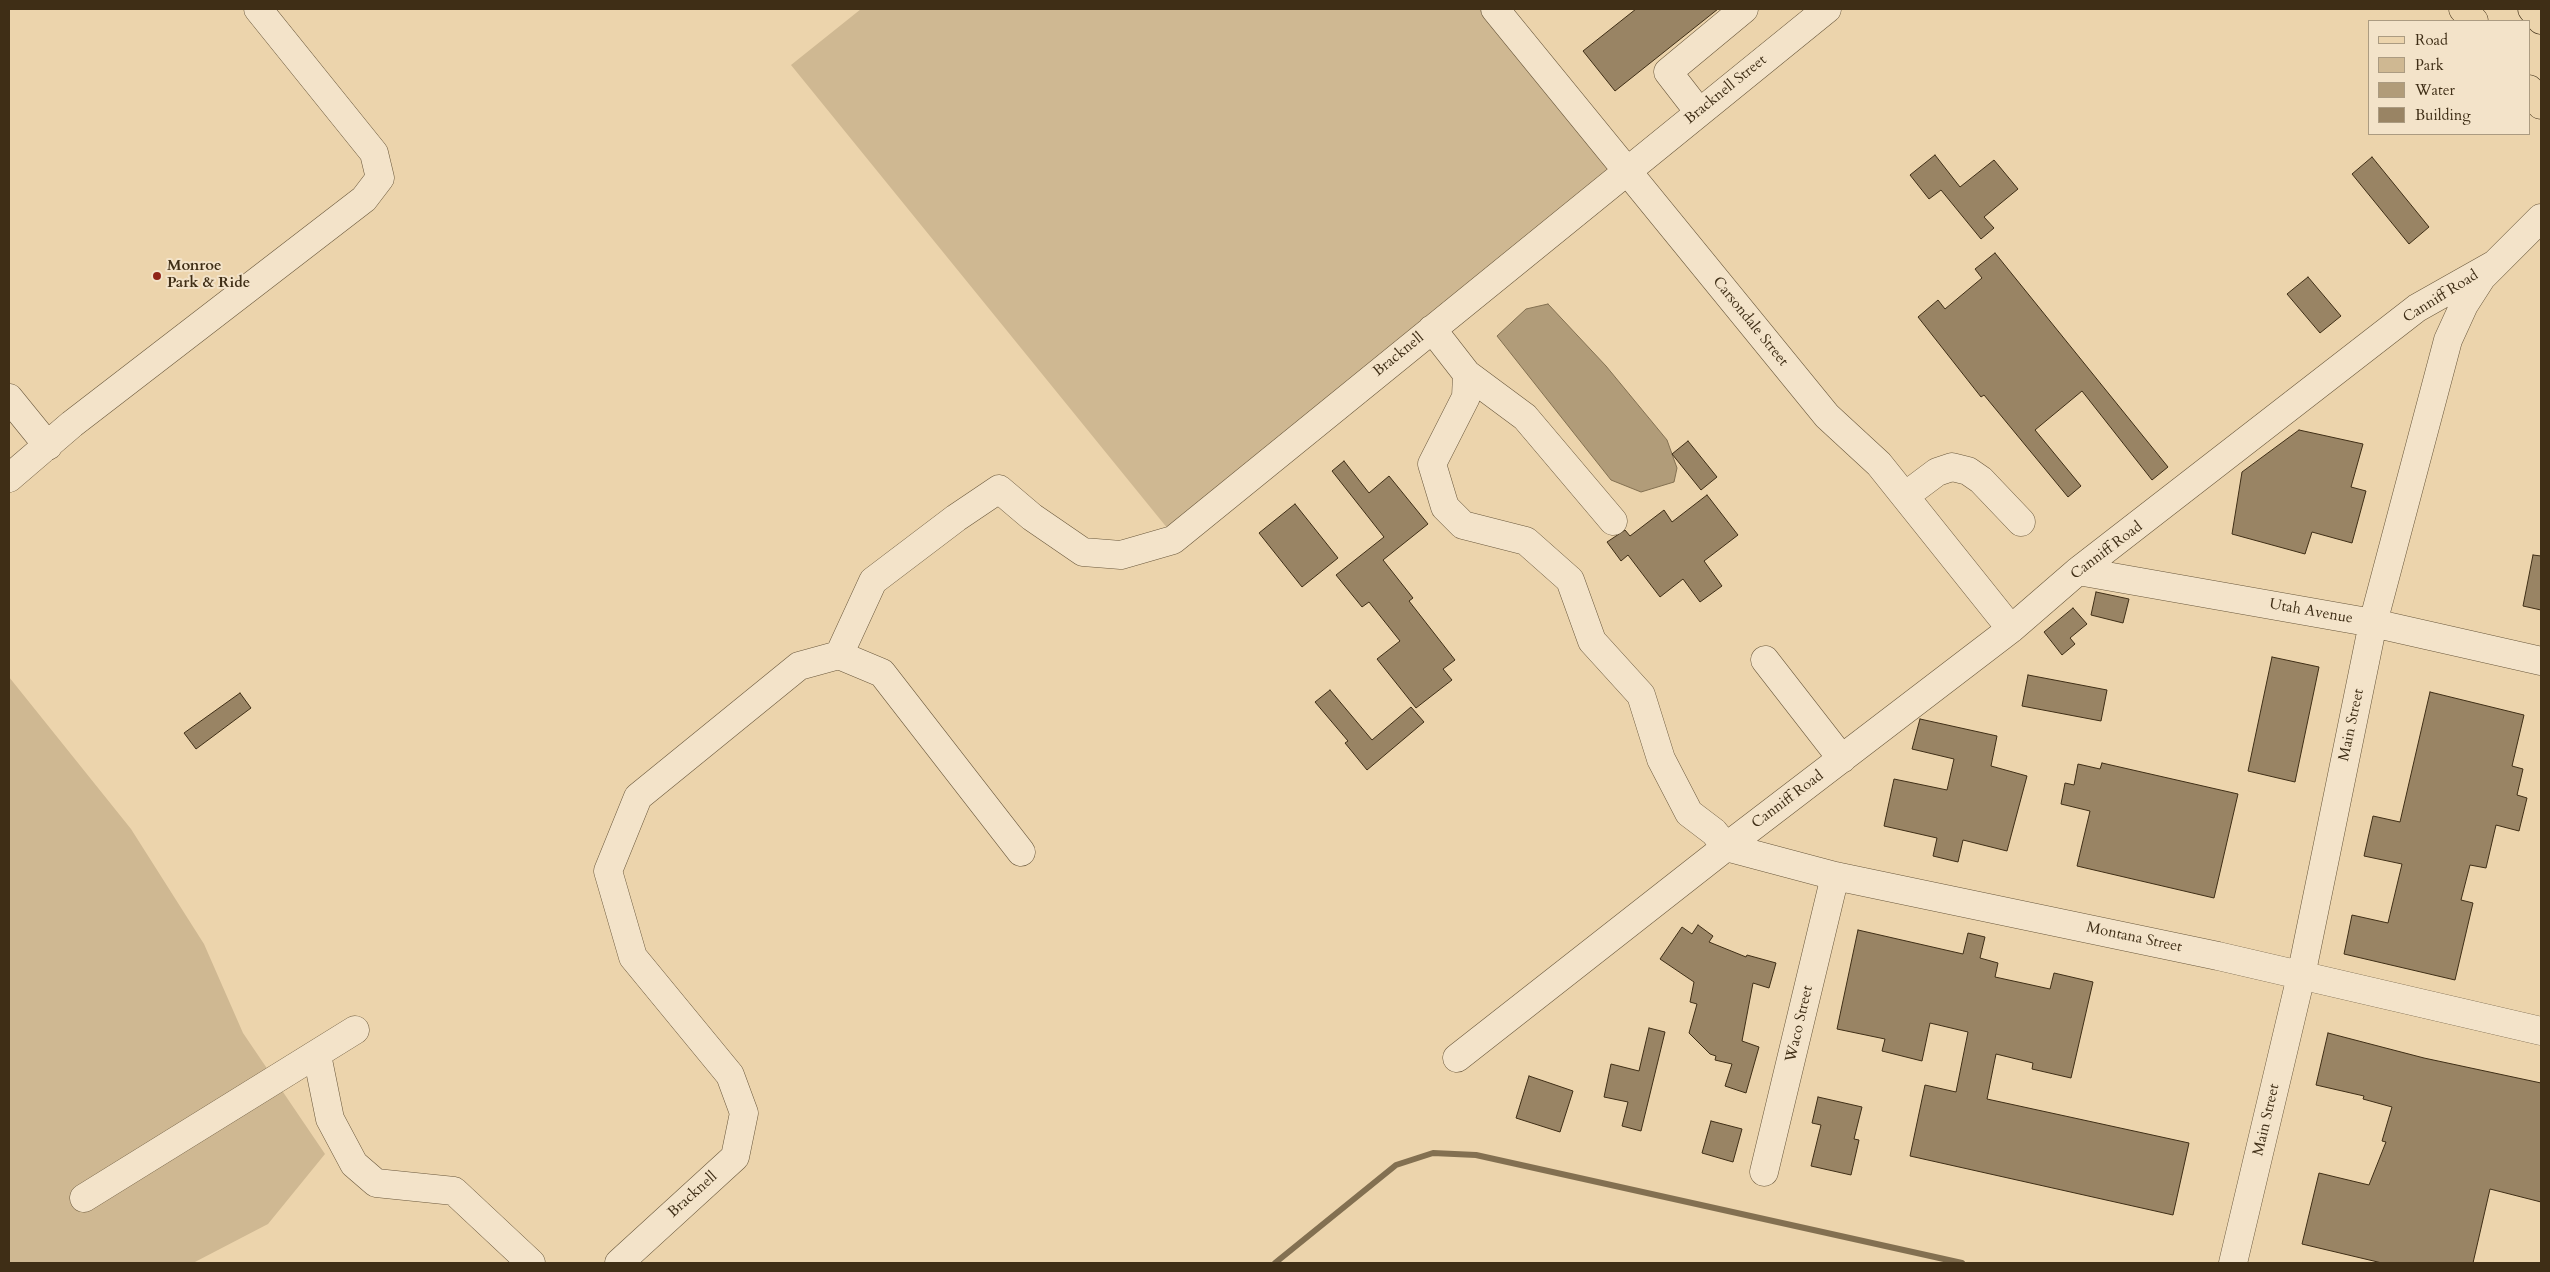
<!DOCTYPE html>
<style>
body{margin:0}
#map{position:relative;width:2550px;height:1272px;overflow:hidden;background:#ecd4ac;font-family:Cardo,serif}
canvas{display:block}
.frame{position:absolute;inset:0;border:10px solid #3f2e16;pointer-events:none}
.legend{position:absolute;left:2368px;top:20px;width:162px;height:115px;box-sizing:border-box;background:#f3e3c9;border:1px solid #ab9b81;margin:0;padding:6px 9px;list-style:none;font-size:15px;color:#3f2e16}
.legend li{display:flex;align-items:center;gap:10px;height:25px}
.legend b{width:25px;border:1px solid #ab9b81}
</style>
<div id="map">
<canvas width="2550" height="1272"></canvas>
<div class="frame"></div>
<ul class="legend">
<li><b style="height:6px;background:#ecd4ac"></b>Road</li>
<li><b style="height:14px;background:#cfb892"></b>Park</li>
<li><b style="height:14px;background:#b19c79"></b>Water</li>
<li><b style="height:14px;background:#998464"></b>Building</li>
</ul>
</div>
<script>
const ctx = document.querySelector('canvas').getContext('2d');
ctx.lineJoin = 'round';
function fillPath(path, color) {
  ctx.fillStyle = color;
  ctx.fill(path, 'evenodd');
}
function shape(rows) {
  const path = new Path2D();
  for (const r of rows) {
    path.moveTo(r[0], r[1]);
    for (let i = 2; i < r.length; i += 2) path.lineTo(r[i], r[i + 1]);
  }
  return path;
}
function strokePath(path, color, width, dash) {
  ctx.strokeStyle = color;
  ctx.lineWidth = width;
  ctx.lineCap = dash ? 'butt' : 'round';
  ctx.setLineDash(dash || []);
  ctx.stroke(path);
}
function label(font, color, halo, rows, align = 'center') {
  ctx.font = font + ' Cardo,serif';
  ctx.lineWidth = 4;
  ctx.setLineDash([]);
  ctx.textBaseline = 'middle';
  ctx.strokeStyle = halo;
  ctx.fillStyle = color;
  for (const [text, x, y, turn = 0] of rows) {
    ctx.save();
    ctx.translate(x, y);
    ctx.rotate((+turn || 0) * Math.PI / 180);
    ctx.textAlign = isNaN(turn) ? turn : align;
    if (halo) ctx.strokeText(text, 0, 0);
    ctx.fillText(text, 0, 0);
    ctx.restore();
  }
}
const green = shape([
 [861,9,1481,9,1612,170,1168,529,791,65],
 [9,677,131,829,204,944,243,1033,325,1154,268,1224,193,1263,9,1263]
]);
const water = shape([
 [1548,304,1606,366,1667,440,1677,468,1674,482,1641,492,1611,480,1497,336,1526,309,1548,304]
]);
const stream = shape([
 [1275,1263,1396,1165,1433,1153,1476,1155,1962,1263]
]);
const building = shape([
 [1636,9,1718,9,1615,91,1583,51,1636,9],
 [1935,155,1960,187,1994,160,2018,189,1984,217,1994,228,1981,239,1941,190,1929,199,1910,175,1935,155],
 [2372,157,2429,227,2409,244,2352,174,2372,157],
 [1995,253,2168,467,2152,480,2082,391,2035,430,2081,486,2068,497,1984,395,1981,397,1918,317,1938,300,1945,309,1982,278,1975,269,1995,253],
 [2308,277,2341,316,2320,333,2287,294,2308,277],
 [2299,430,2363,444,2351,487,2366,491,2352,543,2312,532,2305,554,2232,534,2242,472,2299,430],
 [1688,441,1717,477,1701,490,1672,454,1688,441],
 [1344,461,1369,493,1389,476,1428,524,1383,560,1413,598,1409,601,1455,660,1443,669,1452,680,1416,708,1377,659,1400,641,1369,602,1362,607,1336,575,1384,537,1332,471,1344,461],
 [1707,495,1738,535,1704,561,1722,586,1700,602,1683,579,1660,597,1628,555,1621,561,1607,542,1625,530,1630,536,1664,510,1672,522,1707,495],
 [1295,504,1338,558,1302,587,1259,533,1295,504],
 [2533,555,2541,556,2541,610,2523,606,2533,555],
 [2096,592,2129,599,2123,623,2091,615,2096,592],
 [2073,608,2087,624,2070,638,2075,644,2062,655,2044,632,2073,608],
 [2272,657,2319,667,2295,782,2248,771,2272,657],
 [2028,675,2107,690,2101,721,2022,706,2028,675],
 [1330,690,1372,740,1411,707,1424,722,1367,770,1345,743,1348,741,1315,702,1330,690],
 [2430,692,2524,715,2512,766,2523,769,2517,795,2527,798,2519,831,2496,825,2486,868,2470,865,2461,900,2473,903,2455,980,2344,954,2352,915,2388,923,2402,864,2364,856,2373,816,2400,822,2430,692],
 [240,693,251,708,196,749,184,733,240,693],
 [1920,719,1997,736,1991,766,2027,776,2007,851,1963,840,1958,862,1933,856,1937,838,1884,826,1894,779,1947,790,1954,759,1912,749,1920,719],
 [2102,763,2238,794,2214,898,2077,866,2090,811,2061,804,2065,783,2074,785,2078,764,2100,769,2102,763],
 [1698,925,1713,936,1709,942,1746,957,1747,955,1776,963,1769,988,1753,983,1742,1041,1759,1047,1746,1093,1725,1086,1732,1064,1715,1060,1716,1056,1710,1054,1689,1033,1697,1004,1690,1002,1694,982,1660,959,1682,927,1692,934,1698,925],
 [1858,930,1963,954,1968,933,1985,937,1980,958,1998,963,1995,977,2050,989,2054,973,2093,982,2071,1078,2032,1069,2033,1063,1996,1054,1987,1099,2189,1143,2173,1215,1910,1156,1925,1085,1956,1092,1968,1032,1930,1023,1922,1061,1882,1051,1885,1039,1837,1029,1858,930],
 [1649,1028,1665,1032,1641,1131,1622,1126,1628,1102,1604,1097,1611,1064,1639,1071,1649,1028],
 [2328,1033,2424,1058,2541,1083,2541,1202,2490,1189,2473,1263,2382,1263,2302,1244,2319,1173,2369,1185,2386,1142,2382,1141,2392,1107,2363,1099,2364,1096,2316,1085,2328,1033],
 [1529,1076,1573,1091,1560,1132,1516,1118,1529,1076],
 [1818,1097,1862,1107,1854,1139,1859,1140,1851,1175,1811,1166,1821,1125,1812,1123,1818,1097],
 [1711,1121,1742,1129,1733,1162,1702,1153,1711,1121]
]);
const minor = shape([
 [1495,9,1827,416,1879,464,2011,629],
 [1699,112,1668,72,1744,9],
 [1432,329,1467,374,1466,397,1432,464,1445,507,1463,525,1526,541,1570,580,1592,641,1641,695,1661,759,1689,813,1714,832,1726,847],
 [1467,374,1525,417,1613,521],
 [9,398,48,446],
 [9,478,72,424,364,199,380,178,374,153,258,9],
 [1905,496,1937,472,1952,467,1968,471,1981,480,2021,522],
 [2078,571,2373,623,2541,661],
 [839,655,882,673,1021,852],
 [1765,660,1842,759],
 [1726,847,1835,876,2218,956,2541,1031],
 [317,1055,330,1119,354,1164,376,1183,454,1191,531,1263],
 [1457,1058,1726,847,2011,629,2078,571,2417,308,2495,264],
 [1764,1172,1835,876],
 [84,1198,355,1030],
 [619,1263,735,1157,744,1113,730,1075,633,957,608,871,638,797,799,666,839,655,873,581,956,518,999,489,1032,517,1083,552,1121,555,1173,540,1827,9],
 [2233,1263,2301,976,2373,623,2448,340,2464,305,2482,277,2541,218]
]);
const major = shape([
 [2463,9,2474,21],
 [2532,9,2541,20],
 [2529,89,2541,105]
]);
const markers = [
 [157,276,5,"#8f2418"]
];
const streetNames = [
 ["Bracknell Street",1726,90,-39],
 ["Canniff Road",2441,297,-32],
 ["Carsondale Street",1750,322,51],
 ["Bracknell",1399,355,-39],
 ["Canniff Road",2107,551,-37],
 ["Utah Avenue",2311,612,10],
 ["Main Street",2352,725,-78],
 ["Canniff Road",1788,800,-37],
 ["Montana Street",2134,938,12],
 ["Waco Street",1800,1024,-77],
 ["Main Street",2267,1120,-77],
 ["Bracknell",693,1195,-42]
];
const poiNames = [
 ["Monroe",167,267],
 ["Park & Ride",167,284]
];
fillPath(green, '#cfb892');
fillPath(water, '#b19c79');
strokePath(water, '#837051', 1);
strokePath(stream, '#837051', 6);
fillPath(building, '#998464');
strokePath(building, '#3f2e16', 1);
strokePath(minor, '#6a583c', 29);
strokePath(major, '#3f2e16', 29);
strokePath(minor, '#f3e3c9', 28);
strokePath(major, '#ecd4ac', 28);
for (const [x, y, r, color] of markers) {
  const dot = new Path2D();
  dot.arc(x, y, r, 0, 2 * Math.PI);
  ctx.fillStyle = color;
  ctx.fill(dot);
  strokePath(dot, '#f3e3c9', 2);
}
label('15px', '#3f2e16', '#f3e3c9', streetNames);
label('bold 15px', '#3f2e16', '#f3e3c9', poiNames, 'left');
</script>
